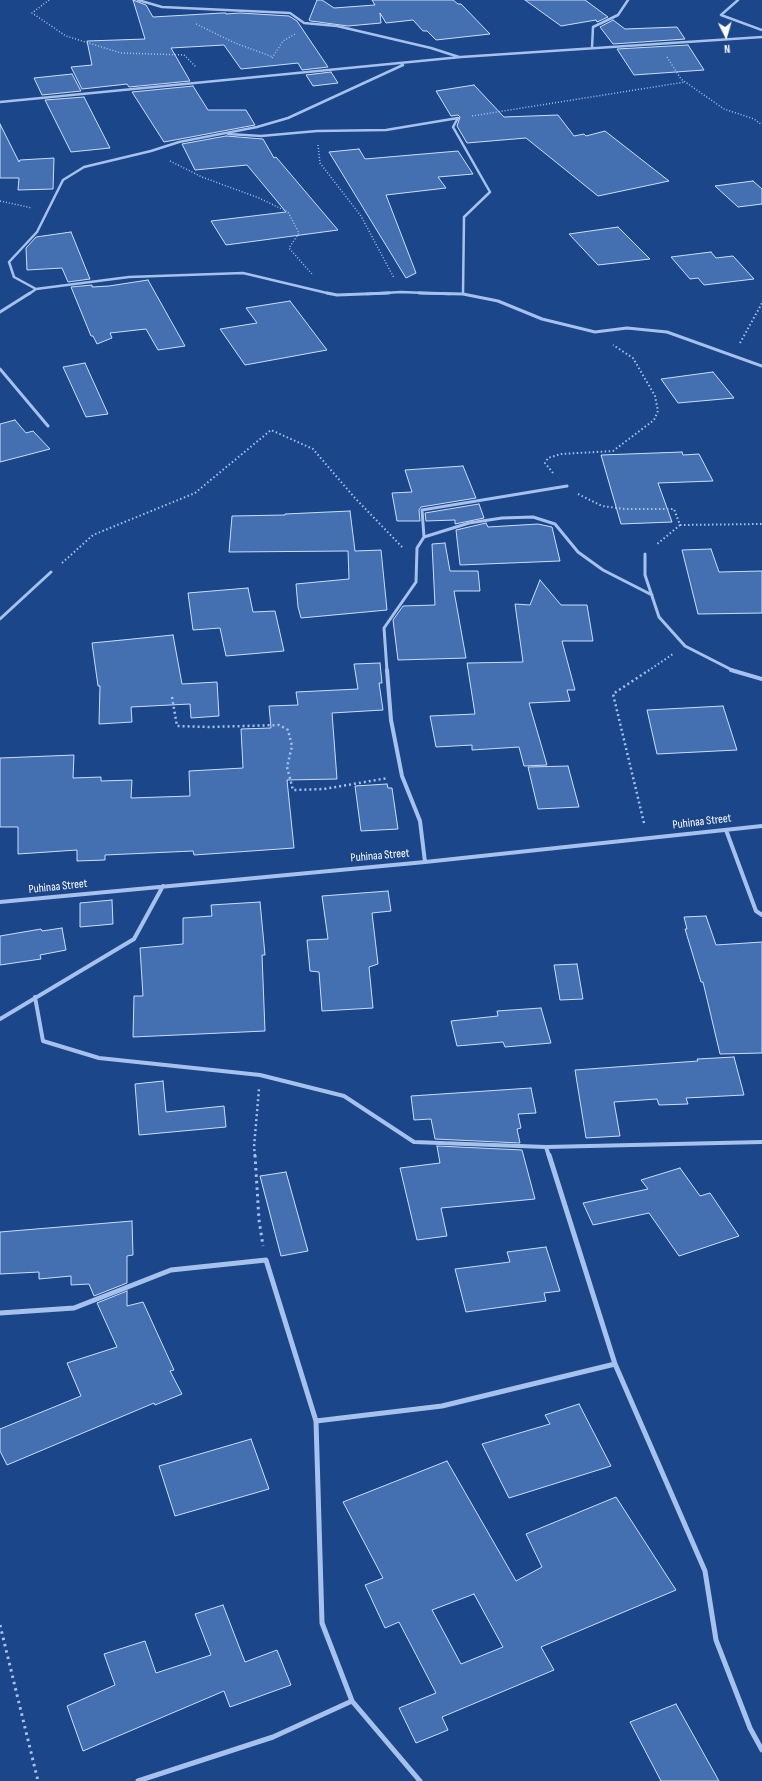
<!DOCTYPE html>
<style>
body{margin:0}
#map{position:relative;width:762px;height:1781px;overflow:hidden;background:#1b468a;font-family:"Sofia Sans Condensed",sans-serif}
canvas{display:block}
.north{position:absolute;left:706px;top:16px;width:40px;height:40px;-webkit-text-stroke:3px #1b468a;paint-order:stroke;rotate:175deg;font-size:11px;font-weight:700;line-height:16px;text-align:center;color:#fff}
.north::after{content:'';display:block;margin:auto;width:14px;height:18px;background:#fff;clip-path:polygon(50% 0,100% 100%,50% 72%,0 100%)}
</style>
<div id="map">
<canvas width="762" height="1781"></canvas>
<div class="north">N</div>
</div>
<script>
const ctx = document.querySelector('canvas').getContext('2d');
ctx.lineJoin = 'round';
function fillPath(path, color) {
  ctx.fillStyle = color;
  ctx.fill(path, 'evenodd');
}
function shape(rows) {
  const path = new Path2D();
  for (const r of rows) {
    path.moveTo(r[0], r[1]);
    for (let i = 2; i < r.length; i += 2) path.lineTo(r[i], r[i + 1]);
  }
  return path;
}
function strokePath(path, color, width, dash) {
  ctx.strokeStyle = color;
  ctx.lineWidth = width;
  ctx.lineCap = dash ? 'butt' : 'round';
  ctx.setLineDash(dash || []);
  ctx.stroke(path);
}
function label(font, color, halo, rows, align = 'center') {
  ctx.font = font + ' "Sofia Sans Condensed",sans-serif';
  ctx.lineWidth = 3.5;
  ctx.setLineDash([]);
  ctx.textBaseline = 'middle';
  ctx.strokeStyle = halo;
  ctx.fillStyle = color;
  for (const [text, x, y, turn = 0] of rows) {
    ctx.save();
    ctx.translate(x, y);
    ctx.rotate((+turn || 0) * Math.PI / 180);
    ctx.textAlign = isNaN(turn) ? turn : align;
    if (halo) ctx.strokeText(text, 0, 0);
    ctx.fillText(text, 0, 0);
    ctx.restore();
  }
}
const building = shape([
 [133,0,146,5,153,17,222,13,226,13,226,14,240,13,289,16,297,21,328,67,302,70,298,63,241,69,224,45,171,48,190,81,129,87,127,84,82,89,71,67,92,65,87,41,145,39,133,0],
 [317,0,322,0,334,8,375,5,372,0,453,0,458,4,461,4,490,34,436,40,427,31,423,31,413,20,386,23,380,13,381,23,348,26,311,21,309,20,317,0],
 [525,0,585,0,608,17,597,22,596,20,561,26,525,0],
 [613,20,625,29,677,27,685,39,613,44,600,27,613,20],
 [688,45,704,70,634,75,617,49,688,45],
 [331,72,338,83,313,86,306,75,331,72],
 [72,74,81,91,42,95,34,78,72,74],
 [474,85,504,117,558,115,574,136,584,134,586,136,605,131,669,181,598,196,526,138,467,143,457,126,460,117,458,115,451,116,436,91,474,85],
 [193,86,208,110,246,110,255,125,164,142,132,92,193,86],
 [84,97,110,148,71,152,45,100,84,97],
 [0,124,19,162,20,160,54,158,53,189,18,190,19,178,0,178,0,124],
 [226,136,263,139,274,158,276,157,338,230,226,245,211,221,286,212,247,165,195,170,182,144,226,136],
 [359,149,365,159,458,151,473,174,438,177,446,188,386,195,416,273,406,278,329,152,359,149],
 [753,181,762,189,762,204,738,207,715,186,753,181],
 [618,227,650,259,598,265,569,234,618,227],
 [71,232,90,279,68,282,62,268,27,270,26,248,36,237,71,232],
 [711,252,716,258,733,256,754,279,704,285,698,278,690,279,671,257,711,252],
 [148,280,185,346,158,350,146,329,110,333,112,338,97,344,93,336,91,336,71,287,92,285,92,287,109,286,148,280],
 [290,301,327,350,245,365,220,329,257,323,246,308,290,301],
 [85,363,108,414,86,417,63,367,85,363],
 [713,372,734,398,678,403,661,379,713,372],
 [15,420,26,433,33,431,50,449,0,462,0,424,15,420],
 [682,452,683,455,699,454,713,481,658,483,672,522,621,524,601,455,682,452],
 [463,466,476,498,421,507,419,510,420,521,397,521,392,493,412,492,405,470,463,466],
 [479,504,484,518,455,524,455,520,426,521,425,513,479,504],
 [350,511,355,551,381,550,387,610,301,618,298,607,296,584,349,579,348,551,229,552,232,516,285,515,285,514,350,511],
 [486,523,488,527,538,524,552,527,560,561,460,565,456,530,486,523],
 [445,543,450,571,478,571,480,591,454,591,466,658,398,660,393,620,403,606,435,605,432,544,445,543],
 [711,549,719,572,762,571,762,613,698,614,682,550,711,549],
 [540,580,561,605,587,605,593,641,562,641,575,690,567,690,570,701,529,703,547,765,524,766,519,747,472,750,472,745,436,747,430,716,475,714,467,663,523,662,515,604,530,605,540,580],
 [248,588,253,612,275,611,284,651,226,656,220,628,193,630,188,593,248,588],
 [173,635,182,684,217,682,219,716,191,718,190,704,131,707,132,722,99,724,100,686,98,686,92,643,173,635],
 [380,663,382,683,379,683,383,710,332,713,337,779,287,780,294,848,194,855,193,851,105,855,105,860,77,861,77,850,18,854,18,827,0,827,0,758,74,755,73,778,101,777,101,781,132,780,131,798,190,796,189,771,243,768,241,729,271,728,269,706,298,705,296,692,358,689,354,664,380,663],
 [723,706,737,750,657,754,647,710,723,706],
 [568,766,579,807,538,809,528,767,568,766],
 [387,784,388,788,392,788,398,829,361,831,355,786,387,784],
 [388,891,391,911,372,913,378,964,369,967,373,1008,322,1011,319,972,310,971,307,940,328,939,322,896,388,891],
 [112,900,113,924,80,927,80,903,112,900],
 [260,902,265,955,262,955,265,1031,133,1037,134,996,143,996,140,948,183,944,183,918,212,916,211,905,260,902],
 [706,916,716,945,762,942,762,1053,720,1054,703,982,701,982,685,929,687,929,684,917,706,916],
 [62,928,66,950,40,955,41,959,0,965,0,936,41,929,42,931,62,928],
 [577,964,583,999,560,1000,554,965,577,964],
 [541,1008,551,1043,505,1047,503,1042,457,1046,451,1021,498,1016,497,1011,541,1008],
 [734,1057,744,1095,686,1098,688,1104,659,1105,657,1099,614,1102,620,1136,586,1138,575,1070,698,1061,697,1059,734,1057],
 [163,1081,166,1112,224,1106,226,1127,139,1135,135,1084,163,1081],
 [531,1088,536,1113,518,1114,521,1128,517,1129,520,1143,435,1139,431,1119,414,1120,411,1096,531,1088],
 [437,1146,522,1150,535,1199,441,1208,447,1236,417,1240,400,1168,440,1163,437,1146],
 [680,1168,700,1196,710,1193,739,1236,679,1256,649,1213,593,1225,583,1203,648,1189,641,1180,680,1168],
 [286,1172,308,1251,281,1256,260,1176,286,1172],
 [132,1221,133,1255,127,1256,127,1283,94,1296,89,1284,71,1285,71,1276,39,1279,39,1272,0,1274,0,1232,132,1221],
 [546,1247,560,1291,544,1293,546,1301,466,1312,455,1269,510,1262,507,1252,546,1247],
 [127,1291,127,1306,143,1302,174,1370,170,1371,182,1394,155,1405,154,1403,7,1465,0,1451,0,1429,81,1396,67,1363,117,1347,97,1303,127,1291],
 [579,1404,611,1466,509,1498,482,1444,550,1424,545,1415,579,1404],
 [251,1439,269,1489,175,1516,159,1466,251,1439],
 [447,1461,516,1581,542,1567,526,1534,616,1497,676,1590,541,1647,554,1670,442,1717,448,1730,416,1743,399,1708,436,1693,399,1622,385,1628,365,1585,383,1578,343,1502,447,1461],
 [474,1594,503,1647,461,1664,432,1610,474,1594],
 [223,1605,245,1662,277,1650,291,1685,230,1707,224,1691,83,1751,67,1706,115,1685,104,1654,145,1641,156,1673,211,1655,195,1614,223,1605],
 [676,1704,719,1781,661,1781,630,1722,676,1704]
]);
const pathFar3 = shape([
 [49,0,32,13,66,36,121,53,184,55,196,67],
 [196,24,235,43,273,57],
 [667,57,681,79,724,109,754,119,762,125],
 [272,58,283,41,295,34],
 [472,116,685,82],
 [318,145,320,163,361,216,394,278],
 [170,161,202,177,259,198,288,212,299,233,289,248,312,274],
 [0,201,32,208]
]);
const pathFar2 = shape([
 [740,343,762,303],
 [553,473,545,463,548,458,561,454,613,451,654,420,658,411,655,396,633,358,613,345],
 [578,494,602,506,625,509,674,509,680,525,656,545],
 [680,525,762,524],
 [62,563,93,535,195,493,271,430,313,449,354,497,403,548],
 [648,671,673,654]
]);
const pathFar1 = shape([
 [172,697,177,726,209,727,279,725,288,730,292,746,287,767,293,790,324,789,388,778],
 [644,823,613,694,649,670],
 [255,1156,254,1147,259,1089]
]);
const path = shape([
 [255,1155,259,1220,263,1246],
 [0,1625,38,1781]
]);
const minorFar3 = shape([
 [138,0,162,7,290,13,304,23,337,26,431,48,459,57],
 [738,0,721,15,762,30],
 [592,48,593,27,618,15,628,0],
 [0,102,461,57,762,37],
 [458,118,453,127,490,192,464,217,463,294],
 [228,134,261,136,317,131,386,130,458,118],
 [36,289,14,277,9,262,37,232,63,180,84,167,151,151,179,142,257,127,288,118,403,65],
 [29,294,36,289,129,277,243,273,331,294],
 [367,294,401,292,450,294]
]);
const minorFar2 = shape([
 [327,293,337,295,389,293],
 [419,293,463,294,498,301,542,319,595,332,627,328,667,332,762,366],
 [0,312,30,293],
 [0,369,48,426],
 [424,537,469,523,502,518,533,517,555,524,578,552,603,570,652,595],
 [645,554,645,575,659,617,685,646,734,671],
 [0,619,51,572],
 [387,671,384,628,416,582,417,548,424,537,422,510,567,486]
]);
const minorFar1 = shape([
 [387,670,391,720,402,776,420,821,425,862],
 [731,670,762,679],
 [726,830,756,911,762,915],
 [0,902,425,862,762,826],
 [35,997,43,1041,99,1058,260,1075,344,1096,414,1142,546,1147,762,1142],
 [0,1019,134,939,163,886],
 [546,1147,549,1156]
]);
const minor = shape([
 [549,1155,615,1364,705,1571,716,1640,750,1728,762,1750],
 [0,1313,74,1308,171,1270,266,1260,316,1421,322,1623,352,1701,420,1781],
 [316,1421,442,1406,615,1364],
 [138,1781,273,1737,352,1701]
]);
const streetNames = [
 ["Puhinaa Street",702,822,-7],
 ["Puhinaa Street",380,856,-5],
 ["Puhinaa Street",58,887,-6]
];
fillPath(building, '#4470b2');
strokePath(building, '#cbdef9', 1);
strokePath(pathFar3, '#a6c2ec', 1.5, [1, 2]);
strokePath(pathFar2, '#a6c2ec', 2, [1.5, 2.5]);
strokePath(pathFar1, '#a6c2ec', 2.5, [2, 3]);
strokePath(path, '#a6c2ec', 3, [2.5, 4]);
strokePath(minorFar3, '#a6c2ec', 2.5);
strokePath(minorFar2, '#a6c2ec', 3);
strokePath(minorFar1, '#a6c2ec', 4);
strokePath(minor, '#a6c2ec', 5);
label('12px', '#fff', '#1b468a', streetNames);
</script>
